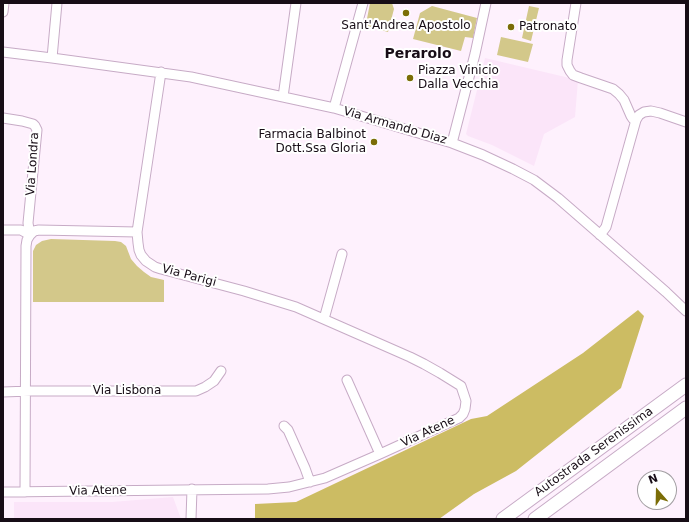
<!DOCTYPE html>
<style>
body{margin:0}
#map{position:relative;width:689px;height:522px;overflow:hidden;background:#fef1fd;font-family:"DejaVu Sans",sans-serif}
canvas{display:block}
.frame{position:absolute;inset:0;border:4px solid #170d16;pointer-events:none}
.north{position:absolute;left:637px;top:470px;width:40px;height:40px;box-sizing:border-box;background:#fff;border:1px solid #a29ea2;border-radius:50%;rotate:340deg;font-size:11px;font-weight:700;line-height:16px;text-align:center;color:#170d16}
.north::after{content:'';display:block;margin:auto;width:14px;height:18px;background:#7b6d07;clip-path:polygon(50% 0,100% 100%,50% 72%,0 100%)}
</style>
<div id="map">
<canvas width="689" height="522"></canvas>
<div class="frame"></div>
<div class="north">N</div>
</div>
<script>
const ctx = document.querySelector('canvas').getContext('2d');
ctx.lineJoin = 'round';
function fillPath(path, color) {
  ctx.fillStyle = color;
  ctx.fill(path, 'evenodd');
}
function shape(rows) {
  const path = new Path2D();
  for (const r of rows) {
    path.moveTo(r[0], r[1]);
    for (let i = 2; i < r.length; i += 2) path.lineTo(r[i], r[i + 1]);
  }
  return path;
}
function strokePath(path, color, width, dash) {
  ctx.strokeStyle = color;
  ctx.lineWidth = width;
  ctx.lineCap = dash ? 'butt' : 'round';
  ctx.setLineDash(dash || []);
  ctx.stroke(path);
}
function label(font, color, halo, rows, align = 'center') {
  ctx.font = font + ' "DejaVu Sans",sans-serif';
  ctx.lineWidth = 4;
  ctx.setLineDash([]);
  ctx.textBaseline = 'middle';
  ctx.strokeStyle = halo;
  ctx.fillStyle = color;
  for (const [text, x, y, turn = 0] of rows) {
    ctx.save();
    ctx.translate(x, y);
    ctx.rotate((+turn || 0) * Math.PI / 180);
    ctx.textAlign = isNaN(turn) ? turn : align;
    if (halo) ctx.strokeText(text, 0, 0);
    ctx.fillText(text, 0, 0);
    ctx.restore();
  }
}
const built = shape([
 [485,58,578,80,575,117,544,134,534,166,492,145,468,136,466,134],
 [173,497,181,519,14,519,14,502,112,502]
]);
const green = shape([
 [370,3,392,3,394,9,388,32,367,26,366,24],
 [432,6,477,18,473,38,465,37,461,51,413,39,420,13],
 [529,6,539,8,531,41,522,38],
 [501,37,533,44,528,62,497,55],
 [51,239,115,241,121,242,126,246,131,259,137,266,144,272,151,277,164,280,164,302,33,302,33,251,36,245,42,241]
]);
const forest = shape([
 [638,310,644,316,621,388,516,471,474,494,439,519,255,519,255,504,296,502,471,419,487,416,583,353]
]);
const minor = shape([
 [576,3,567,60,567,65,570,71,573,75,581,78,613,89,619,94,624,100,631,116,633,119,636,120],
 [3,12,4,3],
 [3,52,52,58,191,77,334,108,452,143,483,155,513,169,534,180,558,198,666,292,686,311],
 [52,58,57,3],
 [283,97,296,3],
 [334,108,363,3],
 [3,118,22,121,33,124,35,126,37,130,28,223,30,235,27,240,26,246,25,492],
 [452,143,475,54,486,3],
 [3,230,21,230,30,235,34,231,39,230,137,232],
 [600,235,606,227,636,120,639,115,644,112,651,111,660,113,686,122],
 [324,319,342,254],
 [347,380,380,454],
 [3,392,30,391,196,391,205,387,214,381,221,371],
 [284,426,288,430,305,468,310,482],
 [3,492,268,489,289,487,325,478,380,454,459,418,463,414,465,409,466,401,461,386,440,373,424,364,410,357,296,307,244,291,161,269,155,267,146,261,141,255,139,250,138,243,137,232,161,72],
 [191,519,192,489]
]);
const highway = shape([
 [503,519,686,385],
 [535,519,686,408]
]);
const markers = [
 [406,13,4,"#7b6d07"],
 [511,27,4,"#7b6d07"],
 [410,78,4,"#7b6d07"],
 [374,142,4,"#7b6d07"]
];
const poiNames = [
 ["Sant'Andrea Apostolo",406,26,"center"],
 ["Patronato",519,27],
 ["Piazza Vinicio",418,71],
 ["Dalla Vecchia",418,85],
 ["Farmacia Balbinot",366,135,"right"],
 ["Dott.Ssa Gloria",366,149,"right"]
];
const streetNames = [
 ["Via Armando Diaz",395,126,16],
 ["Via Londra",33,164,-86],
 ["Via Parigi",189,276,15],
 ["Via Lisbona",127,391],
 ["Via Atene",428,432,-25],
 ["Autostrada Serenissima",594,452,-36],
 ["Via Atene",98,491,-1]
];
const quarterNames = [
 ["Perarolo",418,54]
];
fillPath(built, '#fbe5f9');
fillPath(green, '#d3c88a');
fillPath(forest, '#ccbc63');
strokePath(minor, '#c7abc6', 11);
strokePath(highway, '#c7abc6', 15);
strokePath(minor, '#fff', 9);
strokePath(highway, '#fff', 13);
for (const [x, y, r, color] of markers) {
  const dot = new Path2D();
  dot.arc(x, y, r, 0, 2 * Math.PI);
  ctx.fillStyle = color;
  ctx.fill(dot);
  strokePath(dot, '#fff', 1.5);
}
label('12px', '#170d16', '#fff', poiNames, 'left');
label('12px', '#170d16', '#fff', streetNames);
label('bold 14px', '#170d16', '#fff', quarterNames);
</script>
